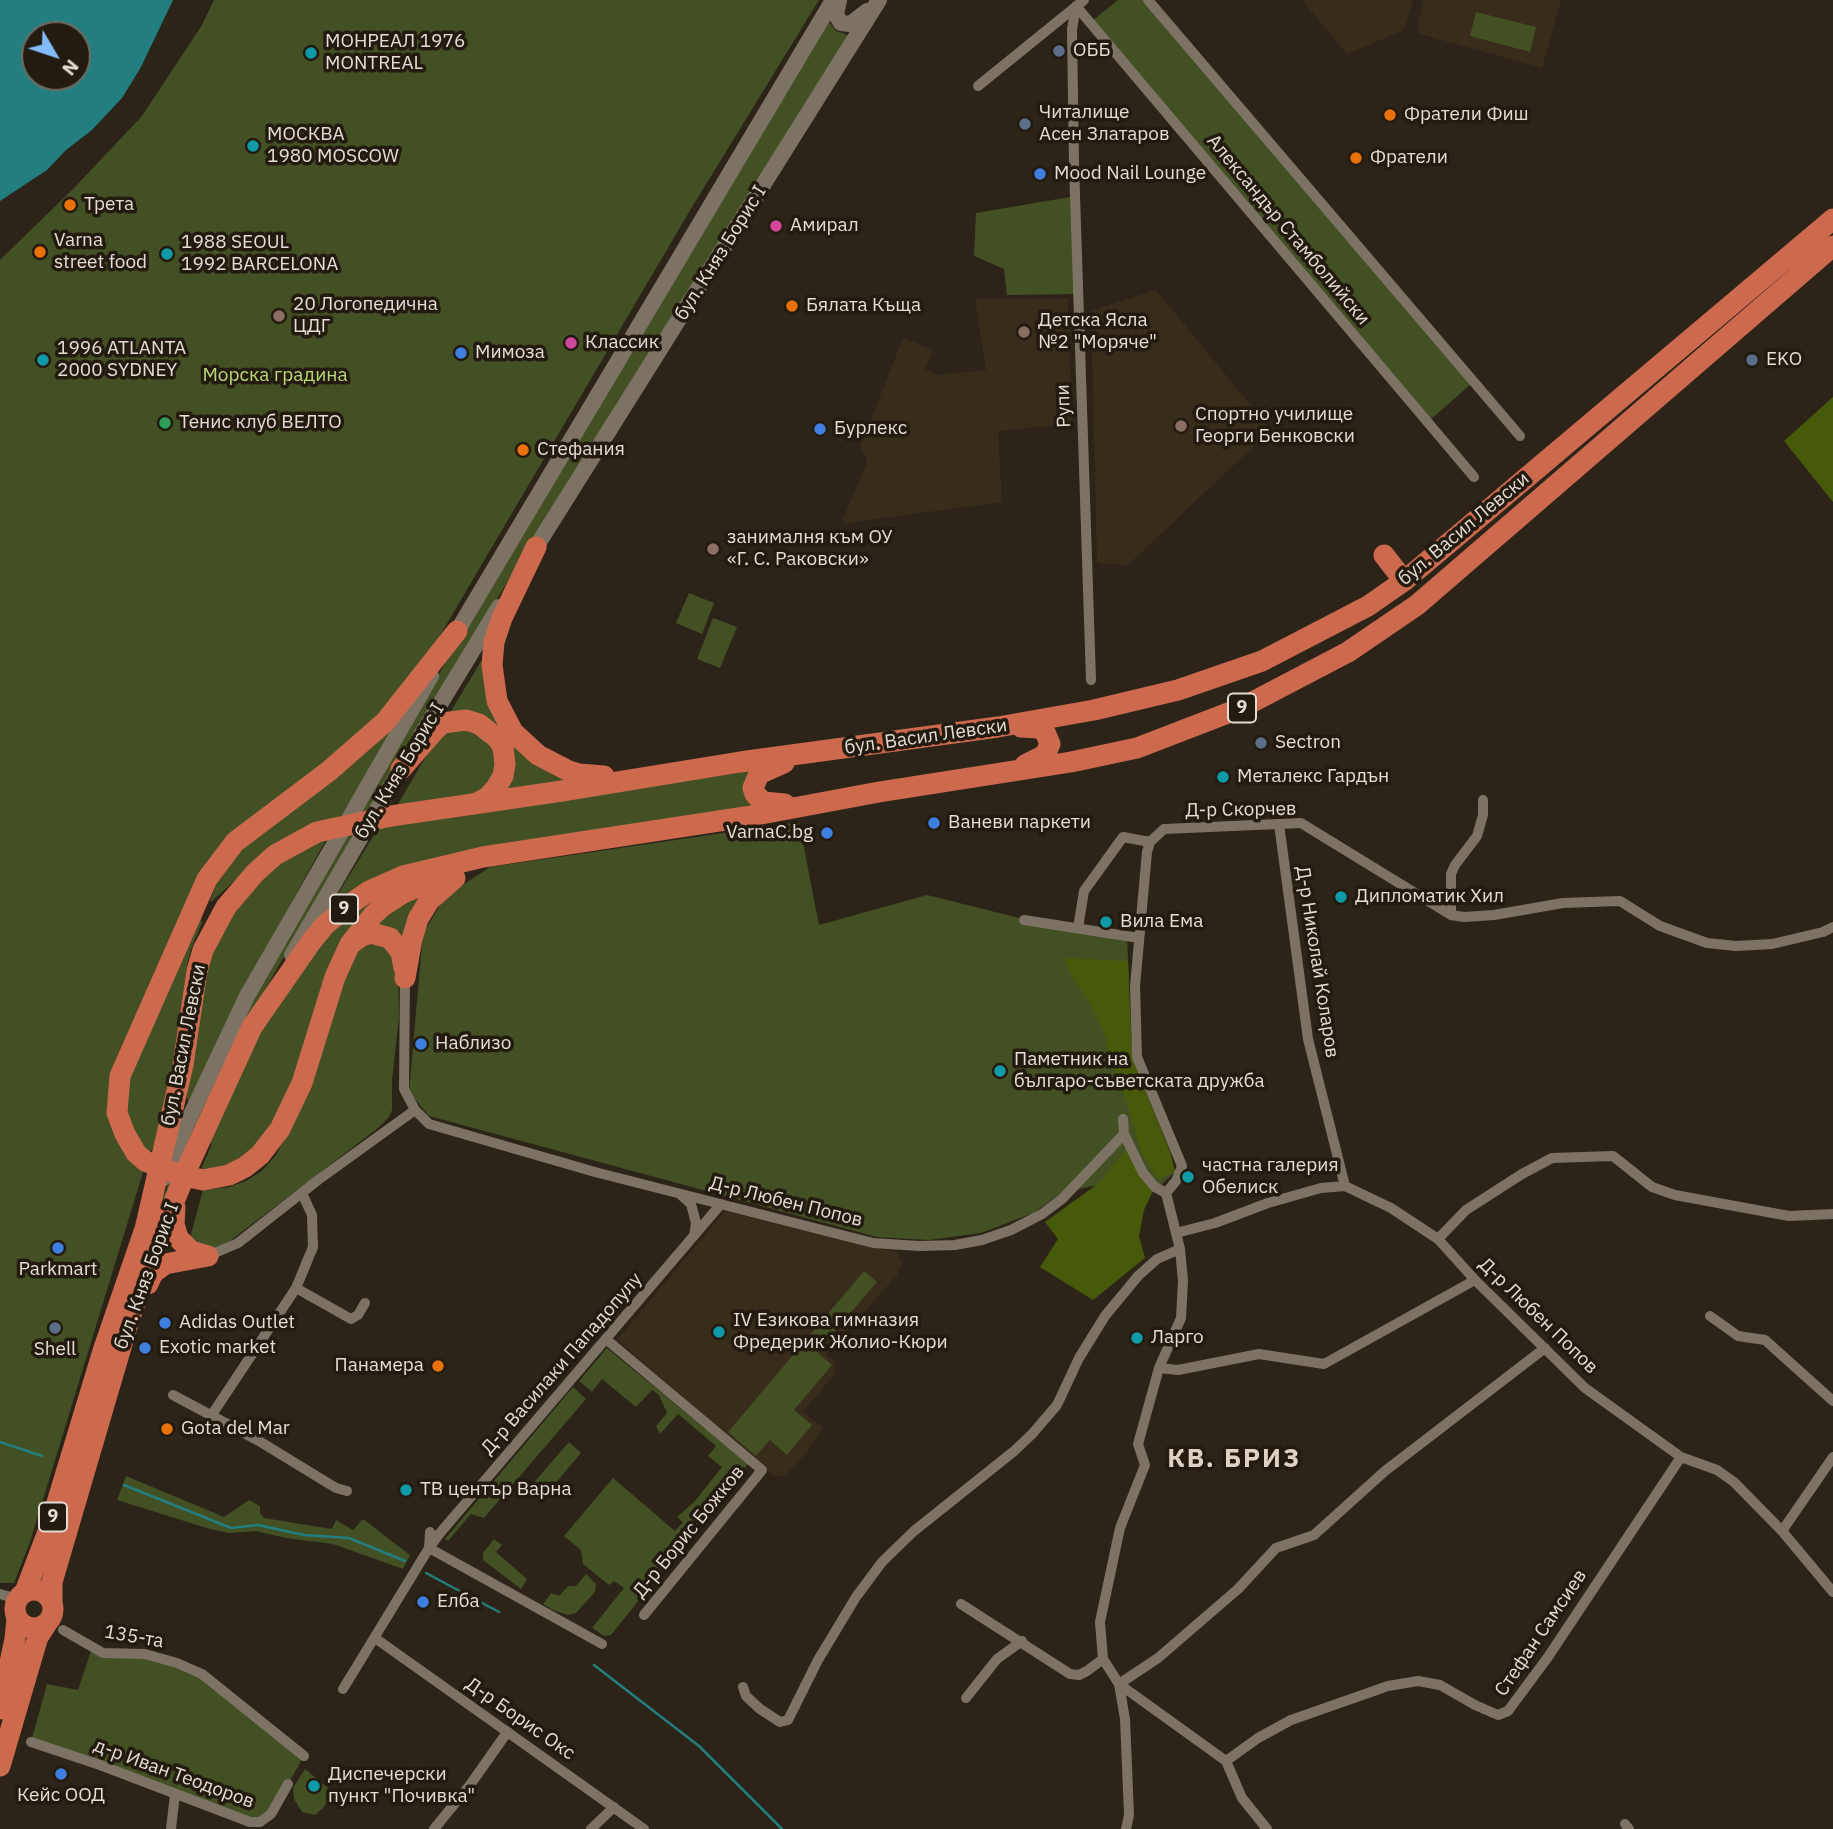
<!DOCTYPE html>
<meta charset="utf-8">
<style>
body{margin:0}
#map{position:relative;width:1833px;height:1829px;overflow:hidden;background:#2d2419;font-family:"IBM Plex Sans",sans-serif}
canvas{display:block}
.north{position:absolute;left:21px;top:21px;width:70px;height:70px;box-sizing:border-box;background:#231b10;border:2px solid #70695f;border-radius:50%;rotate:129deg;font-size:19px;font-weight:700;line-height:28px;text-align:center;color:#e3ddd5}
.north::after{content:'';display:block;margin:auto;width:24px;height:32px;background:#83bcfb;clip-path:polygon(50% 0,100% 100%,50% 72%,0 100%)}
</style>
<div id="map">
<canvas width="1833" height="1829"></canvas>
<div class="north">N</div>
</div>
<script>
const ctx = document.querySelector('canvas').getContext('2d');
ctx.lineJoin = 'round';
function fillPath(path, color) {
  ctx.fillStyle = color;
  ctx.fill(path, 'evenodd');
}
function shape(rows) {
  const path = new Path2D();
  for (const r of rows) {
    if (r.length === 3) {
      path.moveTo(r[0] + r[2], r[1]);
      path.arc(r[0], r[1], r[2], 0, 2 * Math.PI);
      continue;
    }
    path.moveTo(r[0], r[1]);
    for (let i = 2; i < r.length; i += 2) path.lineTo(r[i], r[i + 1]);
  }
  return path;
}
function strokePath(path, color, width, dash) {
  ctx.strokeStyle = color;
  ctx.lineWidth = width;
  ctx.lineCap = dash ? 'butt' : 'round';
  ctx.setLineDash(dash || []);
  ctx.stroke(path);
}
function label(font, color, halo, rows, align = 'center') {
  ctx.font = font + ' "IBM Plex Sans",sans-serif';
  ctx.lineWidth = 7;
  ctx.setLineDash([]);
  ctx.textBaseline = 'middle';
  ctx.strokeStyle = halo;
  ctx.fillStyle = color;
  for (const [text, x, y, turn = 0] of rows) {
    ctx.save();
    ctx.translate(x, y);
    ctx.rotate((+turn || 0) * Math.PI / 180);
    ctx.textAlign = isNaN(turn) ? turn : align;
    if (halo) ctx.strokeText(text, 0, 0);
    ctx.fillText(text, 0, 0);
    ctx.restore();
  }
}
const built = shape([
 [1302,0,1413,0,1404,30,1347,54],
 [1424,0,1561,0,1542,68,1420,34,1417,27],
 [1156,290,1271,430,1128,565,1097,563,1091,311],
 [1068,298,1072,424,998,431,1002,502,847,523,843,519,866,465,866,457,860,447,903,338,933,350,925,370,938,375,986,370,975,299],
 [725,1211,897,1252,902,1263,897,1275,826,1355,835,1362,836,1373,803,1411,823,1428,807,1452,784,1476,775,1477,617,1340]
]);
const green = shape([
 [214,0,819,0,692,207,425,661,368,727,237,831,114,1077,144,1169,30,1542,14,1583,0,1583,0,260,74,188,142,116,202,25],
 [1118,0,1143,0,1471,384,1430,420,1092,21],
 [1476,12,1536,27,1530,52,1470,36],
 [826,23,830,23,836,31,846,34,849,37,445,682,275,972,250,1020,223,1072,48,1582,38,1578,157,1211,211,1083,267,974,440,672],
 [1076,196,1078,294,1007,295,1004,269,974,256,976,213],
 [689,593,714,603,702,634,676,623],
 [713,618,737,627,720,668,697,659],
 [486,653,509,735,448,716],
 [404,710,338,821,261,857,212,901,210,901,218,878,234,856],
 [472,726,500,755,487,793,395,809,438,736],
 [514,746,583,781,502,794,511,750],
 [755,770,757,806,590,837,328,910,379,827],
 [799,822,819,925,927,895,1035,922,1127,936,1132,1058,1170,1152,1175,1172,1142,1202,1092,1186,1062,1193,1033,1213,981,1233,929,1240,877,1237,429,1116,409,1092,423,933,446,896,490,867],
 [326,840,261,957,189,1102,186,1097,203,981,222,927,269,871,313,844],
 [433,886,407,939,368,932,383,911],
 [377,894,378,902,302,1071,251,1160,199,1174,212,1144,208,1141,262,1029,311,950],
 [201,918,202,923,191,949,187,966,171,1076,155,1144,148,1157,122,1112,125,1081],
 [382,942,398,959,399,1017,392,1080,392,1110,389,1117,378,1128,226,1244,216,1251,203,1250,190,1238,203,1190,229,1187,246,1181,262,1171,276,1155,285,1139,356,947],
 [864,1271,877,1282,817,1352,832,1365,794,1410,812,1425,787,1455,770,1440,756,1456,728,1432],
 [607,1348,748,1464,611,1635,604,1636,592,1628,624,1588,614,1581,609,1585,583,1564,581,1550,564,1536,613,1478,675,1531,683,1522,677,1517,695,1501,722,1467,708,1456,716,1446,678,1414,660,1434,656,1426,667,1413,659,1395,652,1390,636,1407,602,1379,592,1392,579,1381],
 [573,1387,586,1399,484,1518,471,1514,448,1541,445,1539],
 [569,1442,581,1453,543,1498,530,1487],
 [126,1476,224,1517,249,1500,260,1506,260,1513,264,1518,332,1529,336,1520,353,1530,363,1519,410,1555,403,1569,333,1544,286,1538,256,1531,229,1533,210,1529,117,1500],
 [494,1539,502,1545,496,1552,527,1579,521,1589,483,1560,483,1553],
 [586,1574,596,1584,595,1592,576,1613,568,1615,553,1610,543,1604,551,1593,559,1596,568,1586,576,1586],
 [92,1648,145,1654,202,1674,304,1756,271,1814,260,1822,31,1742,47,1684,78,1690],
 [305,1769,328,1788,330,1797,323,1808,315,1815,302,1812,294,1799,293,1788]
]);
const forest = shape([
 [1833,397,1833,502,1784,441],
 [1065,958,1128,961,1132,1058,1170,1152,1175,1172,1157,1179,1141,1152,1128,1105,1112,1065,1105,1035,1090,1003,1069,972],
 [1126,1149,1152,1193,1144,1210,1139,1236,1145,1258,1093,1300,1040,1267,1058,1239,1045,1222,1099,1183]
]);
const water = shape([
 [0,0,173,0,141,67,122,98,92,130,66,150,47,170,0,201],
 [35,35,77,35,77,77,35,77]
]);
const stream = shape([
 [0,1442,42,1456],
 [124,1485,231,1528,258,1525,304,1535,349,1538,405,1561],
 [426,1573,499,1612],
 [594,1665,699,1746,782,1829]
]);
const street = shape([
 [1148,0,1520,436],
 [1076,6,1072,29,1074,165,1091,680],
 [1076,6,1474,477],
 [978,86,1084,0],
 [1279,824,1308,1039,1345,1186],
 [1451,915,1451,874,1455,865,1477,836,1483,815,1483,800],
 [1024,920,1139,938],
 [1078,928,1084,891,1123,837,1150,842],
 [405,978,404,1089,415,1110,429,1124,595,1172,873,1243,919,1246,955,1245,982,1240,1011,1230,1042,1214,1062,1199,1124,1134],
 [1123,1119,1124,1134,1143,1173,1155,1187,1166,1193],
 [1166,1193,1176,1181,1182,1166,1137,1057,1135,986,1147,852,1150,842,1164,829,1301,823,1451,915,1464,917,1494,915,1563,903,1620,901,1660,926,1707,943,1736,946,1772,944,1823,932,1833,927],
 [680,1194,691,1204,696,1223,694,1236],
 [1176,1233,1215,1223,1268,1203,1321,1188,1345,1186,1391,1208,1438,1239,1475,1280,1585,1388,1681,1457,1717,1470,1734,1482,1782,1531,1833,1592],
 [1438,1239,1466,1210,1522,1174,1552,1158,1613,1156,1652,1187,1675,1195,1789,1216,1833,1214],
 [208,1256,238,1243,318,1180,415,1110],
 [296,1288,351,1319,358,1315,365,1303],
 [1710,1316,1738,1336,1765,1340,1833,1401],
 [607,1340,762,1470,644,1615],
 [1159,1368,1178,1370,1259,1354,1324,1364,1475,1280],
 [173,1395,259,1441,336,1488,347,1491],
 [211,1416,296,1288,313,1247,312,1215,302,1193],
 [1782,1531,1833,1457],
 [430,1532,429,1548,602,1644],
 [0,1594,18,1599],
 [961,1604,1070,1674,1079,1675,1087,1671,1103,1659],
 [63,1630,103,1653,145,1654,177,1663,202,1674,304,1756],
 [375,1638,644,1829],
 [743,1687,746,1696,760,1709,780,1722,788,1720,818,1660,856,1597,882,1562,914,1531,1013,1452,1033,1433,1057,1405,1079,1358,1105,1316,1138,1276,1157,1259,1180,1249],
 [343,1689,429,1548,440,1533,721,1204],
 [966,1698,997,1659,1022,1641],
 [31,1742,100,1765,250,1822,260,1822,271,1814,288,1784],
 [1226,1761,1258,1738,1291,1720,1388,1686,1418,1681,1440,1685,1475,1705,1498,1715,1508,1711,1548,1657,1681,1457],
 [1625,1824,1629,1829],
 [171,1829,175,1794],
 [434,1829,470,1785,508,1731],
 [591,1829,614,1807],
 [1126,1829,1129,1815,1125,1719,1119,1684,1103,1659,1100,1622,1120,1528,1145,1465,1138,1444,1159,1368,1181,1318,1183,1281,1180,1249,1166,1193],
 [1267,1829,1242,1798,1226,1761,1119,1684,1158,1658,1238,1589,1276,1548,1314,1535,1385,1471,1545,1348]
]);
const secondary = shape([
 [839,0,836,15,841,23,850,24,867,11],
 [531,555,879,0],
 [453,638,833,0],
 [420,737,499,607],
 [292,955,406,760],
 [164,1178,188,1121,247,996,431,676]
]);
const highway = shape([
 [536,547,502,618,494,642,492,665,497,701,513,732,538,755,569,771,579,774,604,776],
 [1384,555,1404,581],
 [1021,727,1038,728,1045,732,1050,744,1045,755,1025,765],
 [784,763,759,774,753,788,755,794,763,802,785,804],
 [401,769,434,731,443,723,466,720,479,724,497,738,503,747,505,764,503,776,496,788,488,797,477,803],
 [443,876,403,893,383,906,374,914,350,944,335,977,302,1083,280,1129,260,1155,245,1167,229,1175,203,1180,180,1175,145,1161,136,1153,125,1134,117,1113,120,1076,207,879,235,842,329,771,385,722,457,631],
 [352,943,362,936,371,933,390,938,401,952,404,968],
 [405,978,412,939,418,919,429,901,455,878],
 [175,1207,174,1224,178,1238,191,1251,208,1256],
 [148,1284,153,1273,165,1264,208,1256],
 [34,1609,19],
 [25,1592,49,1529,103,1351,145,1229,183,1065,197,971,203,950,226,907,255,873,275,855,317,832,391,816,562,791,740,762,998,727,1094,710,1178,690,1262,661,1368,606,1404,581,1833,219],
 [52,1602,52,1582,129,1320,148,1266,190,1162,252,1027,311,942,325,925,349,905,369,891,403,876,483,857,745,817,879,792,1071,762,1137,748,1241,708,1348,652,1417,605,1833,246],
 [0,1709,15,1639,17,1618],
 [0,1766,34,1650,38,1637,47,1623]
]);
const markers = [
 [1059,51,7,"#5c6f8a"],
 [311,53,7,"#0f9aa8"],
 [1390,115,7,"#e8710a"],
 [1025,124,7,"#5c6f8a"],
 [253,146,7,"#0f9aa8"],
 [1356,158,7,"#e8710a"],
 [1040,174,7,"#3f7fe0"],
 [70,205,7,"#e8710a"],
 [776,226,7,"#d1479c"],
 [40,252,7,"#e8710a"],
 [167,254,7,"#0f9aa8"],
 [792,306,7,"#e8710a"],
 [279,316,7,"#8d6e63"],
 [1024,332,7,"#8d6e63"],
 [571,343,7,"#d1479c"],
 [461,353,7,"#3f7fe0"],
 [43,360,7,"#0f9aa8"],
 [1752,360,7,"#5c6f8a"],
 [165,423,7,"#2e9e5b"],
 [1181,426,7,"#8d6e63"],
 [820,429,7,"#3f7fe0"],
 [523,450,7,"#e8710a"],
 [713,549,7,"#8d6e63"],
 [1261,743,7,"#5c6f8a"],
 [1223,777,7,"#0f9aa8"],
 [934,823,7,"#3f7fe0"],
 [827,833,7,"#3f7fe0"],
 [1341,897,7,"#0f9aa8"],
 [1106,922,7,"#0f9aa8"],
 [421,1044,7,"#3f7fe0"],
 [1000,1071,7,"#0f9aa8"],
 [1188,1177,7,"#0f9aa8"],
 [58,1248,7,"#3f7fe0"],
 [165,1323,7,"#3f7fe0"],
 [55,1328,7,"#5c6f8a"],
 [719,1332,7,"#0f9aa8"],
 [1137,1338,7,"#0f9aa8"],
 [145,1348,7,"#3f7fe0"],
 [438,1366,7,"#e8710a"],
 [167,1429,7,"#e8710a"],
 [406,1490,7,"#0f9aa8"],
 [423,1602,7,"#3f7fe0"],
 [61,1774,7,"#3f7fe0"],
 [314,1786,7,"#0f9aa8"]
];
const shields = [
 [1242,708,28],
 [344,909,28],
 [53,1517,28]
];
const shieldNames = [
 ["9",1242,708],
 ["9",344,909],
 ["9",53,1517]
];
const poiNames = [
 ["МОНРЕАЛ 1976",325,42],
 ["MONTREAL",325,64],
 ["ОББ",1073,51],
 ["Читалище",1039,113],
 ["Асен Златаров",1039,135],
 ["Фратели Фиш",1404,115],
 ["МОСКВА",267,135],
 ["1980 MOSCOW",267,157],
 ["Фратели",1370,158],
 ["Mood Nail Lounge",1054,174],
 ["Трета",84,205],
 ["Амирал",790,226],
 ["Varna",54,241],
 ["street food",54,263],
 ["1988 SEOUL",181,243],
 ["1992 BARCELONA",181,265],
 ["20 Логопедична",293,305],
 ["ЦДГ",293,327],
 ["Бялата Къща",806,306],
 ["Детска Ясла",1038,321],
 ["№2 \"Моряче\"",1038,343],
 ["Классик",585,343],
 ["1996 ATLANTA",57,349],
 ["2000 SYDNEY",57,371],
 ["Мимоза",475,353],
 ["EKO",1766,360],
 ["Спортно училище",1195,415],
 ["Георги Бенковски",1195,437],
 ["Тенис клуб ВЕЛТО",179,423],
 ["Бурлекс",834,429],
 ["Стефания",537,450],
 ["занималня към ОУ",727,538],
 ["«Г. С. Раковски»",727,560],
 ["Sectron",1275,743],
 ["Металекс Гардън",1237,777],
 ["Ваневи паркети",948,823],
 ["VarnaC.bg",813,833,"right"],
 ["Дипломатик Хил",1355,897],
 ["Вила Ема",1120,922],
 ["Наблизо",435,1044],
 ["Паметник на",1014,1060],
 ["българо-съветската дружба",1014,1082],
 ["частна галерия",1202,1166],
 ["Обелиск",1202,1188],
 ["Parkmart",58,1270,"center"],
 ["IV Езикова гимназия",733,1321],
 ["Фредерик Жолио-Кюри",733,1343],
 ["Adidas Outlet",179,1323],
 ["Ларго",1151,1338],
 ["Exotic market",159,1348],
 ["Shell",55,1350,"center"],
 ["Панамера",424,1366,"right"],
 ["Gota del Mar",181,1429],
 ["ТВ център Варна",420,1490],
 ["Елба",437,1602],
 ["Диспечерски",328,1775],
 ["пункт \"Почивка\"",328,1797],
 ["Кейс ООД",61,1796,"center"]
];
const streetNames = [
 ["Александър Стамболийски",1288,230,50],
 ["бул. Княз Борис I",721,253,-58],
 ["Рупи",1064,406,-92],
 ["бул. Васил Левски",1464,529,-40],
 ["бул. Васил Левски",926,737,-8],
 ["бул. Княз Борис I",400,771,-59],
 ["Д-р Скорчев",1241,810,-1],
 ["Д-р Николай Коларов",1317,962,81],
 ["бул. Васил Левски",184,1045,-79],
 ["Д-р Любен Попов",786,1202,14],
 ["бул. Княз Борис I",147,1276,-70],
 ["Д-р Любен Попов",1538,1316,44],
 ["Д-р Василаки Пападопулу",562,1364,-49],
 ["Д-р Борис Божков",689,1532,-51],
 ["Стефан Самсиев",1541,1633,-56],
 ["135-та",134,1637,10],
 ["Д-р Борис Окс",520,1719,35],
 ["д-р Иван Теодоров",174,1774,20]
];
const parkNames = [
 ["Морска градина",275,376]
];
const districtNames = [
 ["КВ. БРИЗ",1234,1459]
];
fillPath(built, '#382c1b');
fillPath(green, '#425024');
fillPath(forest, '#465a09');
fillPath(water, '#237e7f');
strokePath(stream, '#237e7f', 2.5);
strokePath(street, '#7d7365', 10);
strokePath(secondary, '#7d7365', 16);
strokePath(highway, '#cd6a4e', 21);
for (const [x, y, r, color] of markers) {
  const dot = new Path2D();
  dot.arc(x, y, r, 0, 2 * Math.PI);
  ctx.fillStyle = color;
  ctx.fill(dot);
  strokePath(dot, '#231b10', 2.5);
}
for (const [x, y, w] of shields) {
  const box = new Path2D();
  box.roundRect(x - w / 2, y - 14.5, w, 29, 5);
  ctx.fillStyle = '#231b10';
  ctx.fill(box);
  strokePath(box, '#e3ddd5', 2);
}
label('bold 18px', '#e3ddd5', null, shieldNames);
label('19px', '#e3ddd5', '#231b10', poiNames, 'left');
label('19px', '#e3ddd5', '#231b10', streetNames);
label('19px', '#bada75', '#231b10', parkNames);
ctx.letterSpacing = '2px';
label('bold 26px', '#ddd2c3', '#231b10', districtNames);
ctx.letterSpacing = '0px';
</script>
